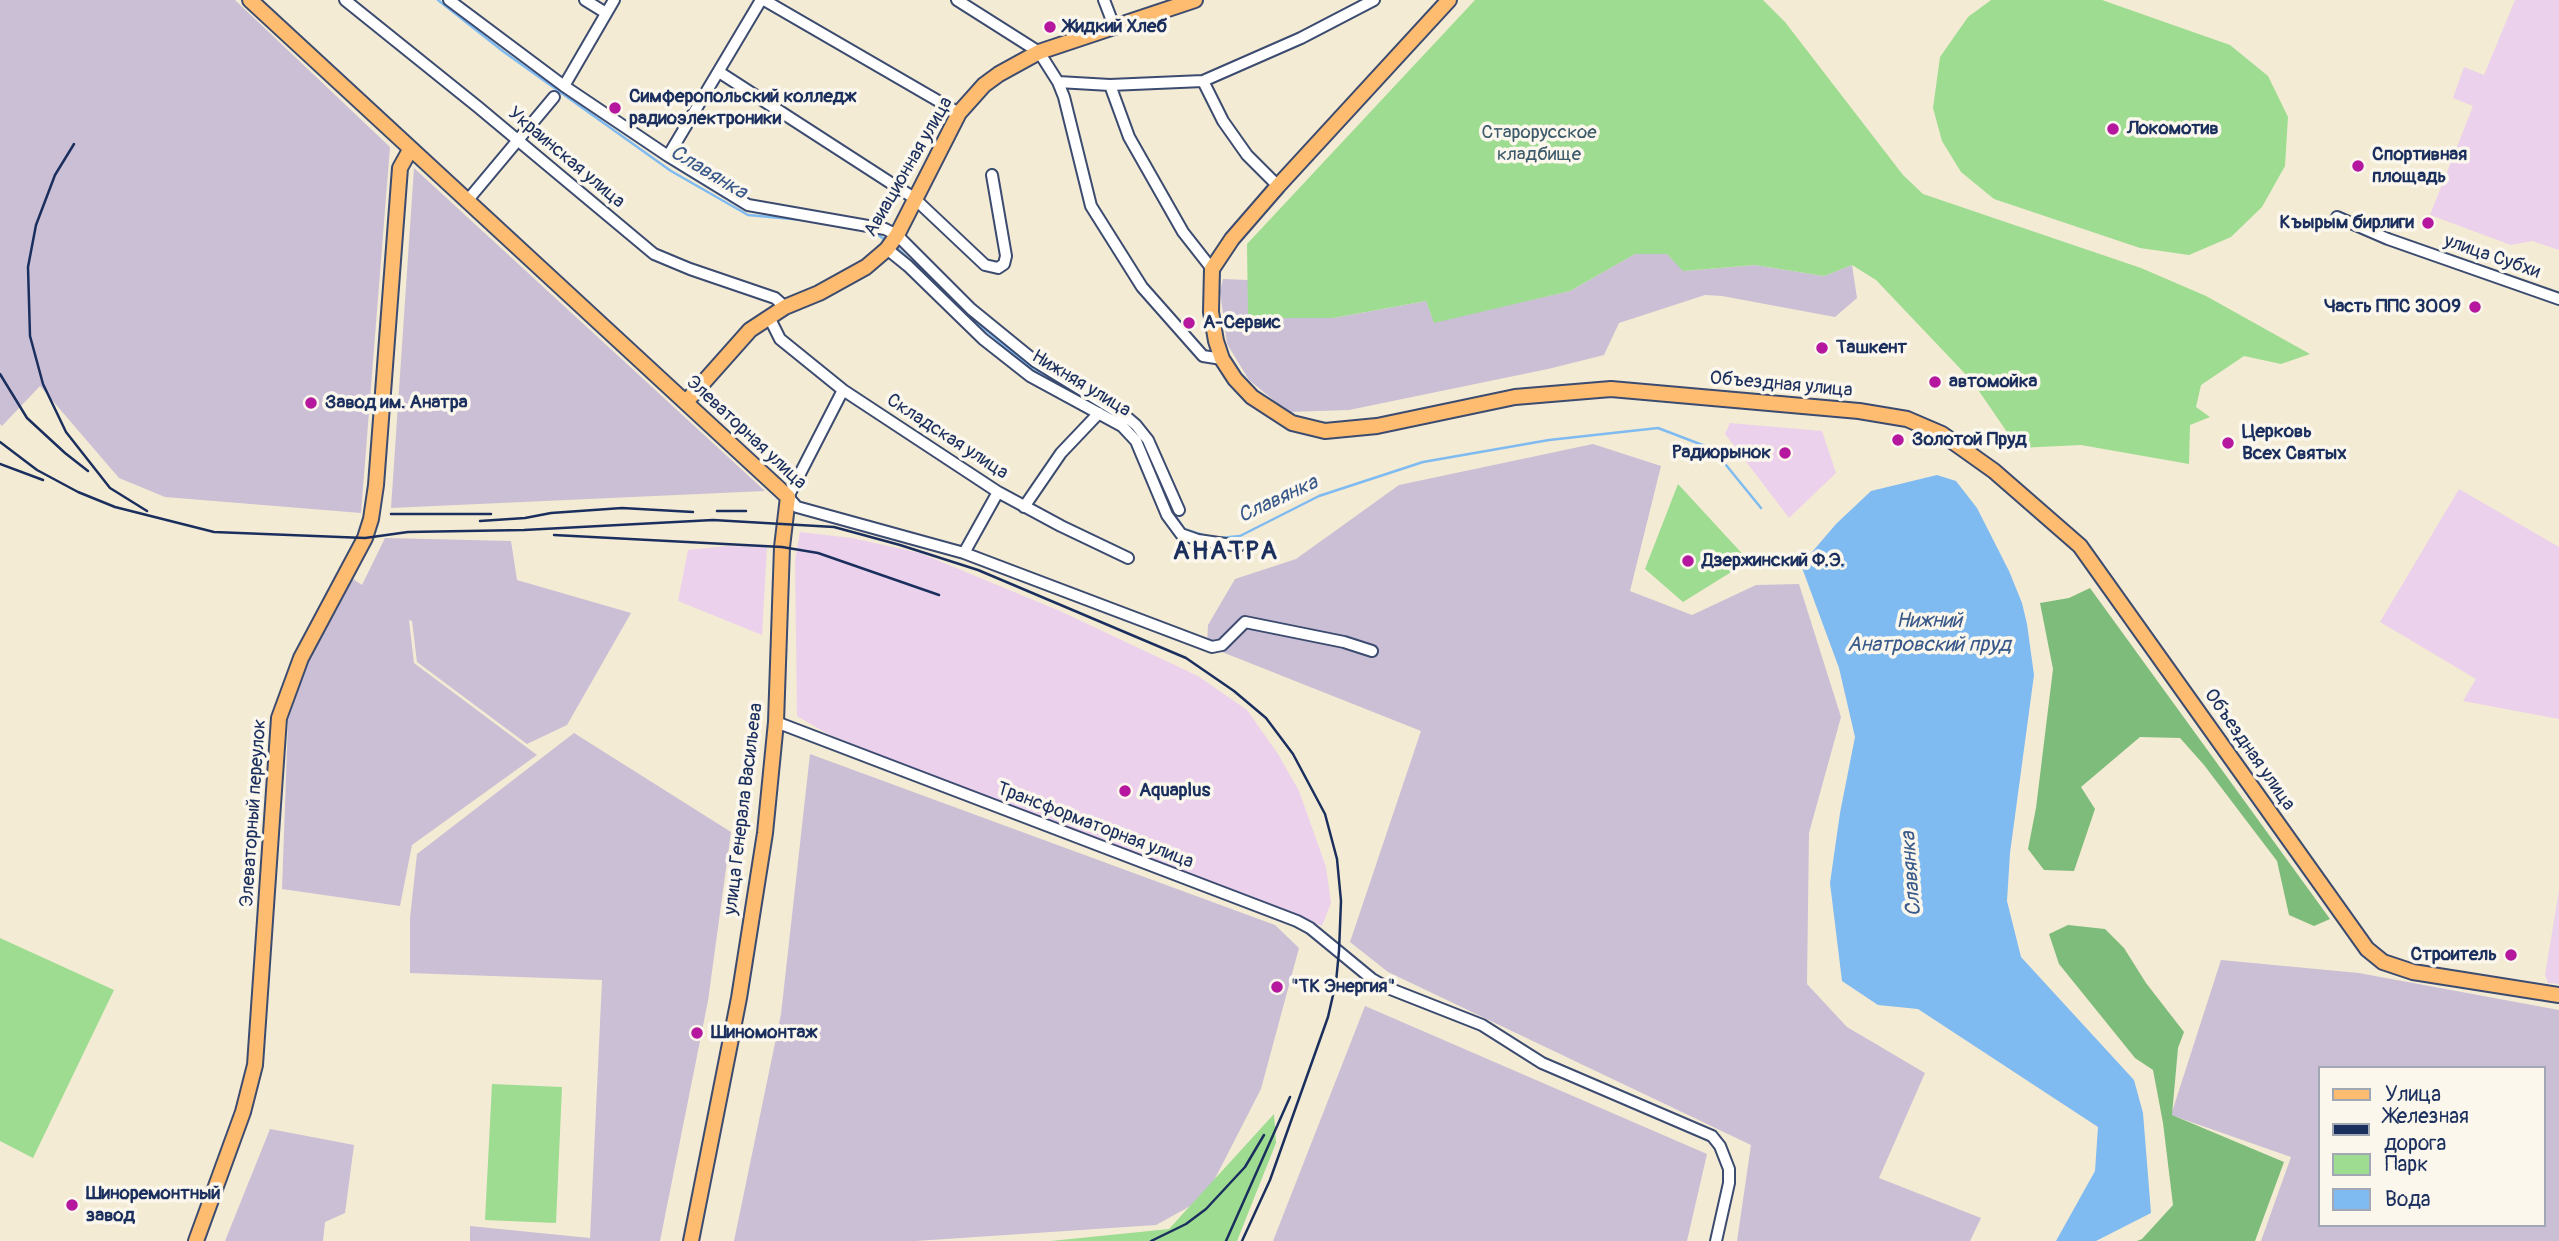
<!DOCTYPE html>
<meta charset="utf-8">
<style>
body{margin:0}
#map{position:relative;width:2559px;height:1241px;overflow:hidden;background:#f4ebd4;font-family:Pangolin,sans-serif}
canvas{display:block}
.legend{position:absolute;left:2318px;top:1066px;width:228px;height:161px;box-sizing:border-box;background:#fbf7ec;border:2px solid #a1a7b3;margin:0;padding:9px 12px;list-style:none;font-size:21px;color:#1b2f5e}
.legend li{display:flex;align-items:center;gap:14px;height:35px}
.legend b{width:35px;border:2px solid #a1a7b3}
</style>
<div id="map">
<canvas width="2559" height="1241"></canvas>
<ul class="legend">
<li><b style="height:9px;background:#fdbc6f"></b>Улица</li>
<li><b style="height:9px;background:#1b2f5e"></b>Железная дорога</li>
<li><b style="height:19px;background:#9ddc91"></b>Парк</li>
<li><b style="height:19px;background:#7fbaf1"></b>Вода</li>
</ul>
</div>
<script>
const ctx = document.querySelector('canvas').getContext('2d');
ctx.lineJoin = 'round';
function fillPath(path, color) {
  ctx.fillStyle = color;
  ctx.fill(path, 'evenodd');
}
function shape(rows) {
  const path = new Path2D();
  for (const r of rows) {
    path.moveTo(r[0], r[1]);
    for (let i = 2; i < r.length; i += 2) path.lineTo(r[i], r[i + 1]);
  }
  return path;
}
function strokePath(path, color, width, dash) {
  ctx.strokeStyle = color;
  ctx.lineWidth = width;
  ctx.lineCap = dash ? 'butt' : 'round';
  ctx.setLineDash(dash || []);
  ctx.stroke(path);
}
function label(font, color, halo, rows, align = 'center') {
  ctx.font = font + ' Pangolin,sans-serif';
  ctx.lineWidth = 7;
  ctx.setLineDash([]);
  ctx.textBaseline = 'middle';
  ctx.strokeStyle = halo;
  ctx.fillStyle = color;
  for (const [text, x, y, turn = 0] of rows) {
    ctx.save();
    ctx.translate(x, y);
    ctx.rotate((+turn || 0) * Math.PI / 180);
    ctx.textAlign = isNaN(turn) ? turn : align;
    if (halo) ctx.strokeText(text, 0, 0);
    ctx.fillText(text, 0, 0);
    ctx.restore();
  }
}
const built = shape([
 [2515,0,2559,0,2559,250,2532,241,2511,245,2430,215,2473,106,2453,98,2464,67,2484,75],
 [1730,423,1822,431,1836,473,1789,518,1725,434],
 [2459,489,2559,547,2559,719,2463,701,2476,679,2380,622],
 [800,532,852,538,920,553,1060,611,1198,676,1247,710,1278,754,1299,791,1326,867,1331,903,1322,926,922,772,826,733,797,716,795,560],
 [727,546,767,547,762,635,678,601,688,550],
 [2559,890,2559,984,2548,983,2545,975]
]);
const industrial = shape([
 [0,0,235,0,390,147,361,513,165,497,119,478,40,386,2,426,0,424],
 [414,168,765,491,391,508],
 [1635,254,1667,254,1684,271,1755,265,1824,276,1852,265,1857,298,1835,317,1722,296,1705,295,1619,323,1604,355,1548,369,1349,410,1288,412,1249,380,1227,344,1220,291,1223,279,1248,280,1248,318,1333,318,1426,301,1434,322,1570,291],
 [1593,444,1661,466,1630,591,1692,615,1756,585,1799,584,1841,717,1809,833,1807,984,1847,1027,1925,1073,1879,1178,1981,1218,1970,1241,1737,1241,1751,1145,1388,972,1350,942,1421,731,1207,646,1208,625,1235,579,1296,559,1399,485],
 [385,538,511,541,517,580,631,613,567,725,527,744,417,662,412,621,409,620,414,663,537,755,412,845,400,906,282,889,288,720,307,664,353,579,362,585],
 [574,733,731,832,708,1001,660,1241,470,1241,470,1226,590,1238,602,980,410,973,410,918,417,854],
 [810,754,1275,925,1299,948,1261,1089,1205,1198,1156,1225,916,1241,734,1241,781,1014],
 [2221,960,2359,973,2559,1010,2559,1241,2261,1241,2291,1157,2171,1115],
 [2319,1068,2543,1068,2543,1225,2319,1225],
 [1365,1006,1707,1154,1687,1241,1273,1241],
 [270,1129,354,1145,345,1213,325,1222,323,1241,225,1241]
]);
const green = shape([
 [1475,0,1763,0,1785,22,1903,175,1923,194,2141,268,2206,296,2310,354,2281,364,2244,356,2201,385,2196,407,2210,417,2190,425,2189,464,2081,445,2018,448,1972,381,1876,280,1852,265,1824,276,1755,265,1683,271,1667,254,1635,254,1570,291,1434,323,1426,301,1333,318,1248,318,1247,244],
 [1991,0,2102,0,2230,45,2268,76,2288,117,2285,166,2262,207,2231,237,2189,255,2140,248,1994,199,1961,172,1942,141,1933,108,1940,57,1968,17],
 [1678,484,1749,561,1683,602,1645,569],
 [0,938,114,990,33,1158,0,1141],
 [492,1084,562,1087,556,1223,485,1220],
 [1274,1114,1276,1143,1237,1241,1051,1241,1169,1229]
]);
const forest = shape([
 [2090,588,2330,919,2314,926,2289,915,2277,861,2204,765,2180,738,2140,737,2081,787,2095,809,2074,871,2044,870,2028,849,2036,808,2053,669,2040,603,2069,598],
 [2068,925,2105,929,2124,948,2146,983,2184,1032,2178,1048,2172,1115,2284,1162,2255,1241,2137,1241,2142,1239,2173,1205,2163,1123,2153,1070,2135,1058,2059,964,2049,934]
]);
const water = shape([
 [1937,475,1956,481,1977,508,2009,571,2022,603,2027,624,2034,675,2010,853,2007,901,2021,957,2134,1080,2143,1113,2151,1213,2096,1241,2056,1241,2095,1171,2098,1127,1918,1009,1878,1005,1842,981,1830,883,1840,813,1855,737,1839,668,1801,565,1836,524,1871,491]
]);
const stream = shape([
 [438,0,504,52,671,171,748,215,803,220],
 [872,231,884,239],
 [896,247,961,309,1033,370,1077,393],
 [1149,455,1170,507,1184,529,1206,536],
 [1220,538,1240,536,1319,496,1423,462,1549,440,1658,428,1713,449,1761,508]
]);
const minor = shape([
 [345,0,478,107,654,254,690,269,775,298,785,307],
 [449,0,564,86,668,156,748,205,885,229,897,235,971,309,1036,362,1129,419,1136,425,1148,440,1179,510],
 [585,0,606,13],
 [764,0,959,113],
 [957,0,1039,52,1058,82,1064,97,1091,206,1142,287,1203,356,1222,359],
 [1104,0,1114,26],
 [719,72,914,198,985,265,998,268,1004,264,1006,256,992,175],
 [1203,81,1223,121,1247,155,1278,186],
 [1058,82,1110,85,1203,81,1301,38,1374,0],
 [1110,85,1129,137,1183,232,1212,269],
 [564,86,614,0],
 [668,156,761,0],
 [467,201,554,97],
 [2337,217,2388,239,2559,299],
 [887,249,908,266,983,339,1030,376,1122,426,1136,441,1167,515,1181,534,1198,540,1239,546],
 [769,317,780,339,843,390,998,492,1061,526,1128,558],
 [843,390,788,497,797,507,964,553,1212,647,1222,645,1245,622,1344,642,1372,651],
 [1024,507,1061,453,1099,413],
 [964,553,998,492],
 [776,722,1297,921,1310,928,1372,979,1388,988,1482,1025,1542,1063,1712,1136,1720,1146,1729,1169,1729,1183,1716,1241]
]);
const major = shape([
 [250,0,788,497,782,547,776,722,765,833,739,998,691,1241],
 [1449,0,1278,186,1232,239,1212,269,1211,312,1216,341,1222,359,1235,379,1252,397,1292,423,1325,431,1377,426,1515,397,1611,389,1859,411,1907,419,1942,434,1994,471,2080,546,2367,949,2383,962,2413,972,2559,995],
 [686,402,750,330,785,307,819,293,866,267,887,249,897,235,959,113,984,85,999,74,1039,52,1195,0],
 [196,1241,243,1112,255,1065,279,718,301,658,365,538,371,519,376,485,400,168,410,150]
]);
const rail = shape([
 [74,144,55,175,36,225,28,267,30,336,43,384,66,432,110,488,147,511],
 [0,374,27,418,65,453,88,471],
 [0,442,37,470,78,492,115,507,214,532,365,538,408,532,524,530,713,520,834,527,900,545,978,570,1186,658,1234,691,1266,718,1293,754,1325,814,1337,859,1341,901,1339,951,1336,982,1328,1017,1270,1180,1242,1241],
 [0,464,43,480],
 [717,511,746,511],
 [391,514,491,514],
 [480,521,525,518,551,513,622,508,693,512],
 [554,535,782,547,818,553,939,595],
 [1151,1241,1186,1224,1206,1209,1245,1167,1264,1135],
 [1226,1241,1290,1097]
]);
const markers = [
 [1050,27,7,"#b5179e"],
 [615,108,7,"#b5179e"],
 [2113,129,7,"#b5179e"],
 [2358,166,7,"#b5179e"],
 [2428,223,7,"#b5179e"],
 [2475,307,7,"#b5179e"],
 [1189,323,7,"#b5179e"],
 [1822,348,7,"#b5179e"],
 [1935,382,7,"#b5179e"],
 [311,403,7,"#b5179e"],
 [1898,440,7,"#b5179e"],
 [2228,443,7,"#b5179e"],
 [1785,453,7,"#b5179e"],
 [1688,561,7,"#b5179e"],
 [1125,791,7,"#b5179e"],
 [2511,955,7,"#b5179e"],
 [1277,987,7,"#b5179e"],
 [697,1033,7,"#b5179e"],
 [72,1205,7,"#b5179e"]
];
const poiNames = [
 ["Жидкий Хлеб",1064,27],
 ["Симферопольский колледж",629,97],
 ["радиоэлектроники",629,119],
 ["Локомотив",2127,129],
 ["Спортивная",2372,155],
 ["площадь",2372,177],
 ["Къырым бирлиги",2414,223,"right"],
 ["Часть ППС 3009",2461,307,"right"],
 ["А-Сервис",1203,323],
 ["Ташкент",1836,348],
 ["автомойка",1949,382],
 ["Завод им. Анатра",325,403],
 ["Церковь",2242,432],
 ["Всех Святых",2242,454],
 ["Золотой Пруд",1912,440],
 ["Радиорынок",1771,453,"right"],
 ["Дзержинский Ф.Э.",1702,561],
 ["Aquaplus",1139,791],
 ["Строитель",2497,955,"right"],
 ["\"ТК Энергия\"",1291,987],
 ["Шиномонтаж",711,1033],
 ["Шиноремонтный",86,1194],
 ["завод",86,1216]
];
const parkNames = [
 ["Старорусское",1539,133],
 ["кладбище",1539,155]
];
const streetNames = [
 ["Украинская улица",566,158,40],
 ["Авиационная улица",909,167,-60],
 ["улица Субхи",2492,257,19],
 ["Нижняя улица",1081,384,31],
 ["Объездная улица",1781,385,5],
 ["Элеваторная улица",746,433,43],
 ["Складская улица",947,437,33],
 ["Объездная улица",2249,750,55],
 ["улица Генерала Васильева",744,809,-83],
 ["Элеваторный переулок",254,813,-86],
 ["Трансформаторная улица",1095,826,21]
];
const waterNames = [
 ["Славянка",708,173,31],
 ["Славянка",1278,500,-25],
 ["Нижний",1929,622],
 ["Анатровский пруд",1929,646],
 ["Славянка",1912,874,-94]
];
const districtNames = [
 ["АНАТРА",1226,552]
];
fillPath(built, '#ebd1eb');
fillPath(industrial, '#cbbfd5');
fillPath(green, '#9ddc91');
fillPath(forest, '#7ebc7b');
fillPath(water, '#7fbaf1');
strokePath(stream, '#7fbaf1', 2.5);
strokePath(minor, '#3c4b70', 14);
strokePath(major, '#3c4b70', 18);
strokePath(minor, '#fff', 10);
strokePath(major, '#fdbc6f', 14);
strokePath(rail, '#1b2f5e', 2.5);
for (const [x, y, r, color] of markers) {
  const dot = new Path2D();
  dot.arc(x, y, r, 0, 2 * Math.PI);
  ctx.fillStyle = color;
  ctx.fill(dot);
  strokePath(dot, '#fbf7ec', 2.5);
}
label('bold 19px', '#1b2f5e', '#fbf7ec', poiNames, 'left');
label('19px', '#3c5a6b', '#fbf7ec', parkNames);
label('19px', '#1b2f5e', '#fbf7ec', streetNames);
label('italic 21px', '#39598a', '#fbf7ec', waterNames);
ctx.letterSpacing = '2px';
label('bold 26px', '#1b2f5e', '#fbf7ec', districtNames);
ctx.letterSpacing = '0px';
</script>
